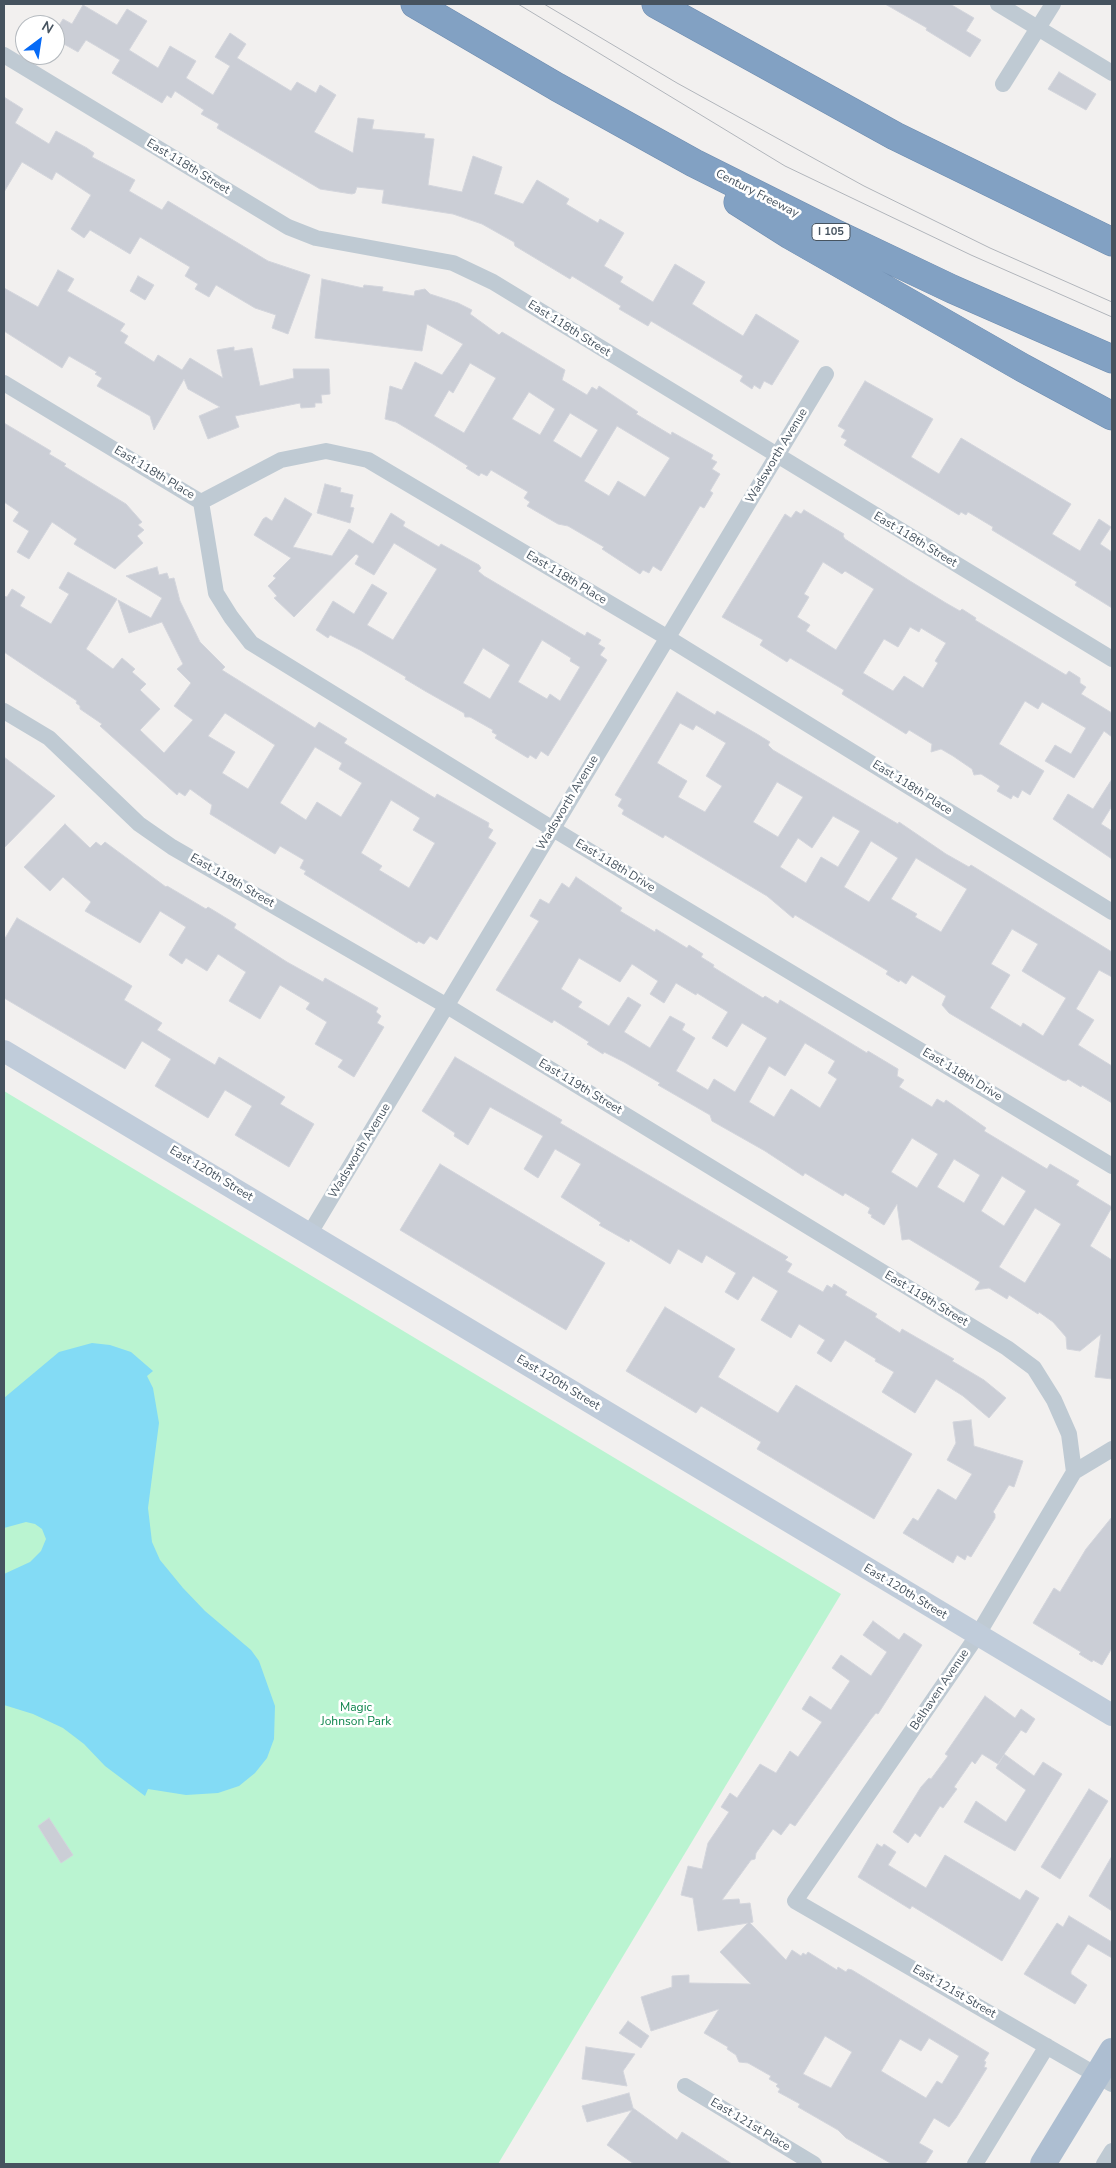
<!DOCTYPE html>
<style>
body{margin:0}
#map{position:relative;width:1116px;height:2168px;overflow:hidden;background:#f2f0ef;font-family:"Nunito Sans",sans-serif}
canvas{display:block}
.frame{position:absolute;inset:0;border:5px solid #46535f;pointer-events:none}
.north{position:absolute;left:15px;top:15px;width:50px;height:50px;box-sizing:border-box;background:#fff;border:1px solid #b5babf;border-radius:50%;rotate:31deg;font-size:14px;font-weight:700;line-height:20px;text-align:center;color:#46535f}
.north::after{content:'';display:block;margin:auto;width:18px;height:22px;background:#066af6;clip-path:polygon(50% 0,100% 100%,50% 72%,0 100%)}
</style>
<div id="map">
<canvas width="1116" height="2168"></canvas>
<div class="frame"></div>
<div class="north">N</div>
</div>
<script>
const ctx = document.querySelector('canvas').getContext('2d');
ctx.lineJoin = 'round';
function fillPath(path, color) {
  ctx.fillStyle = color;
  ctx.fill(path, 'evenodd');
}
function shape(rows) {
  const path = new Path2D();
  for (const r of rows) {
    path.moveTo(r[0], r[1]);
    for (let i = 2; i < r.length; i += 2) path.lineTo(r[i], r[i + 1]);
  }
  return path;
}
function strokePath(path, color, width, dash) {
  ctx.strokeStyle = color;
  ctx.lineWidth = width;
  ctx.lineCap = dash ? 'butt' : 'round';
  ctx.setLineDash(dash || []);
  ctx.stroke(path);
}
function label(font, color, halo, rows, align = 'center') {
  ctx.font = font + ' "Nunito Sans",sans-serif';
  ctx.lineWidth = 5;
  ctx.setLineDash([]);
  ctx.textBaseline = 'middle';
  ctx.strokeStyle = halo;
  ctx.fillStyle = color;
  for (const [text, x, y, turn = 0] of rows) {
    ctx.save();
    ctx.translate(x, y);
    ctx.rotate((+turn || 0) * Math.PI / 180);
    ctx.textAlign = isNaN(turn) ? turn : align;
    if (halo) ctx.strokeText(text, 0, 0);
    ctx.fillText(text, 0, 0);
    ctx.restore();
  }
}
const green = shape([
 [4,1091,841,1594,498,2164,4,2164]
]);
const water = shape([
 [92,1343,110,1345,131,1352,153,1371,147,1376,153,1388,159,1423,148,1508,152,1542,160,1560,183,1588,205,1611,251,1650,259,1661,275,1706,274,1739,267,1758,255,1773,239,1786,218,1793,186,1795,148,1789,145,1796,105,1766,84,1744,63,1728,33,1714,4,1705,4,1574,30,1562,41,1551,46,1539,42,1529,35,1524,26,1522,4,1528,4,1398,59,1352]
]);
const building = shape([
 [885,4,950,4,974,18,966,31,981,40,970,57,926,30,927,28,885,4],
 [83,5,117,25,127,9,147,21,129,50,158,68,170,46,196,61,186,78,213,95,230,66,215,57,230,33,246,44,237,58,291,91,297,82,316,93,320,85,336,95,314,132,353,153,358,118,374,120,372,129,425,134,424,138,434,139,428,185,462,192,473,156,502,167,494,194,523,204,537,180,569,199,566,204,598,223,600,219,624,233,604,266,623,277,620,282,653,302,675,264,705,282,692,304,714,318,743,336,756,314,799,341,772,385,764,381,760,389,754,385,752,389,740,381,743,376,651,321,648,326,619,309,621,306,572,276,570,279,515,246,514,242,482,224,453,214,382,203,384,190,357,187,355,193,352,194,320,189,217,128,219,124,201,114,204,110,175,91,171,98,167,95,162,103,112,73,120,60,86,40,78,52,55,39,55,32,63,19,72,24,83,5],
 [1059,72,1096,94,1086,110,1048,89,1059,72],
 [4,97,23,109,15,123,49,144,56,131,87,148,94,153,92,157,135,180,129,191,162,210,168,201,268,261,310,275,288,334,272,328,276,315,255,308,216,285,209,297,195,289,198,284,185,276,190,267,140,237,130,254,90,230,84,238,71,229,91,195,56,172,52,180,22,162,4,192,4,97],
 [58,270,74,279,67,291,125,324,120,331,128,336,124,343,154,362,158,355,182,370,190,358,223,378,217,350,234,347,234,351,252,348,260,386,294,378,293,369,329,369,330,394,321,395,322,403,315,403,315,407,301,408,300,403,235,416,239,427,208,439,199,416,220,407,188,389,184,379,154,430,150,416,97,386,102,378,95,374,97,372,69,356,62,368,4,331,4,288,38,307,58,270],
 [138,276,154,285,145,300,130,291,138,276],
 [322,279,363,288,364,285,383,287,382,291,414,296,415,291,425,289,430,294,458,303,472,310,470,314,499,335,502,332,565,370,562,380,587,395,592,387,597,390,599,386,638,412,636,414,671,435,672,432,713,455,711,459,717,462,712,469,720,474,710,491,713,493,704,508,700,506,661,571,653,566,649,573,643,570,640,574,602,549,604,547,568,526,558,524,527,506,530,502,524,498,528,492,491,470,487,476,481,473,479,476,466,468,468,466,433,444,396,422,385,419,390,386,402,390,415,362,442,375,463,344,427,324,422,351,315,338,322,279],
 [470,363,496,378,464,433,434,416,449,390,453,393,470,363],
 [529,392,555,409,540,435,512,419,529,392],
 [570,413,598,430,581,458,553,441,570,413],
 [617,426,670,458,645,497,618,481,609,496,584,481,617,426],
 [865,381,933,419,911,457,939,474,961,438,1071,504,1052,534,1080,551,1099,519,1111,527,1100,544,1112,552,1112,608,1075,585,1077,582,992,530,993,527,968,512,966,515,961,512,959,515,844,445,847,440,841,437,845,430,838,426,865,381],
 [4,423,51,451,49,454,66,464,64,466,126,504,142,522,138,525,144,530,137,536,143,543,115,569,74,544,77,539,52,522,29,559,17,552,29,531,13,521,19,512,4,502,4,423],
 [325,484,341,488,340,492,353,495,350,507,354,508,350,523,317,513,325,484],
 [285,498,312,514,293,547,332,556,349,529,373,544,391,513,405,522,403,526,439,547,441,544,479,565,481,568,478,571,484,576,585,636,587,632,601,640,598,644,605,648,600,655,607,660,548,756,541,751,536,759,530,755,528,758,495,738,497,735,492,732,493,730,470,717,465,717,464,713,425,691,405,679,406,677,360,650,330,635,328,638,316,630,333,601,354,614,372,584,387,593,367,625,393,640,437,569,394,543,374,575,355,564,359,556,356,554,294,617,274,598,277,596,268,586,276,578,273,576,291,558,254,535,263,519,266,517,272,521,285,498],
 [542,640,571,658,570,661,580,667,560,701,550,694,547,699,518,682,542,640],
 [483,648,510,665,490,699,463,683,483,648],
 [804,510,844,534,843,536,845,539,910,581,946,603,960,611,962,609,976,618,975,620,1066,675,1069,671,1080,678,1080,683,1086,687,1081,694,1112,713,1112,737,1104,731,1074,778,1045,761,1055,745,1071,754,1086,728,1042,702,1038,709,1025,701,999,744,1044,771,1030,795,1022,790,1018,798,1013,795,1011,799,997,791,1000,786,981,774,974,775,972,769,953,756,941,749,931,752,932,744,909,730,906,734,842,694,844,690,790,658,787,662,760,645,763,640,722,617,785,514,791,518,796,511,801,514,804,510],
 [823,562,842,574,845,571,874,589,836,650,806,631,810,625,797,617,809,597,804,594,823,562],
 [910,627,919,632,921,628,946,643,935,661,938,663,923,688,904,676,893,691,863,673,884,639,898,647,910,627],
 [157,567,159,575,167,573,169,579,174,578,180,601,200,642,225,667,222,670,315,728,319,722,347,739,344,743,435,798,437,794,489,823,488,827,493,830,488,838,496,843,437,940,430,936,424,944,418,941,417,943,304,874,306,871,300,868,304,860,280,846,275,854,210,814,212,805,190,789,185,796,179,792,177,795,100,726,102,724,80,709,80,706,76,703,77,701,4,652,4,596,7,597,12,589,25,597,20,606,51,624,69,594,59,588,68,572,117,599,86,649,113,669,122,658,135,669,132,672,146,684,140,690,160,709,140,730,164,753,193,720,174,706,191,683,177,669,183,664,162,622,129,633,118,600,151,618,162,598,126,576,157,567],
 [225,713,275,745,248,789,222,773,235,752,208,736,225,713],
 [315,747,342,763,339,769,362,783,341,817,317,802,306,820,280,803,315,747],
 [391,800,420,818,413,830,435,843,409,888,379,870,382,866,361,853,391,800],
 [677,692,715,715,717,711,757,734,770,742,768,745,773,750,898,824,899,822,946,854,969,867,971,865,1112,952,1112,977,1099,970,1076,1009,1094,1020,1078,1045,1112,1066,1112,1103,1082,1085,1081,1087,1068,1079,1066,1081,1062,1080,949,1013,942,1005,946,996,912,975,906,984,900,980,899,982,886,974,888,971,795,915,793,918,767,896,665,835,663,838,622,814,624,810,618,806,622,799,615,795,677,692],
 [680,723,693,730,696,725,726,743,706,776,722,786,705,812,678,797,687,781,657,763,680,723],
 [777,782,803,797,778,837,753,822,777,782],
 [833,816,860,831,838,867,821,857,806,883,780,867,798,838,812,848,833,816],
 [871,841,898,858,869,902,844,887,871,841],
 [916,858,967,889,941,932,915,917,917,914,891,899,916,858],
 [1012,929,1038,944,1022,971,1066,998,1043,1036,1023,1023,1021,1027,990,1008,1010,975,991,964,1012,929],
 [4,757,55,796,4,848,4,757],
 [1112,779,1112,806,1101,824,1112,831,1112,859,1053,819,1068,794,1093,809,1112,779],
 [65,824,90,848,96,842,101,846,105,842,166,887,167,886,206,909,208,907,236,924,234,928,287,962,323,982,325,978,378,1008,376,1012,381,1016,377,1023,384,1027,354,1077,338,1067,343,1060,315,1044,327,1022,306,1009,310,1003,280,985,260,1019,229,1001,246,972,218,954,207,971,186,958,182,964,169,955,186,927,160,911,140,943,85,911,91,902,63,877,50,891,24,867,65,824],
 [576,877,622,908,620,911,655,932,656,929,687,948,689,945,703,954,701,957,714,965,713,967,763,998,765,996,778,1004,780,1000,867,1053,868,1051,898,1069,897,1076,904,1080,899,1087,932,1107,937,1099,944,1103,946,1100,986,1128,984,1131,1047,1169,1050,1164,1079,1181,1076,1185,1112,1207,1090,1246,1112,1260,1112,1379,1095,1377,1101,1334,1080,1351,1067,1349,1066,1337,1053,1322,1039,1312,1038,1314,1009,1295,1007,1299,989,1288,975,1290,980,1282,909,1239,902,1240,897,1204,884,1225,871,1217,872,1215,868,1213,870,1208,845,1193,843,1196,805,1173,803,1176,765,1151,712,1121,710,1115,658,1085,660,1083,624,1062,604,1052,603,1054,587,1044,589,1042,554,1020,552,1023,496,990,539,921,530,916,540,899,549,904,562,883,569,888,576,877],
 [579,958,620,982,632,964,658,981,650,994,664,1003,676,983,696,995,697,993,728,1012,712,1038,727,1047,742,1023,767,1038,735,1092,714,1079,708,1090,676,1071,695,1038,682,1030,685,1024,670,1016,650,1048,624,1032,641,1005,628,997,609,1026,578,1007,582,1002,561,989,579,958],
 [805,1043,835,1061,828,1073,837,1079,820,1108,791,1089,774,1117,749,1102,769,1066,785,1076,805,1043],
 [912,1138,938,1154,917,1188,891,1172,912,1138],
 [954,1159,980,1175,964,1203,937,1187,954,1159],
 [1002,1176,1026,1191,1004,1226,981,1211,1002,1176],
 [1035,1208,1061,1224,1025,1283,999,1267,1035,1208],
 [17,918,132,986,124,1000,162,1023,157,1030,215,1065,219,1057,285,1097,280,1104,314,1124,289,1167,235,1135,252,1106,225,1090,208,1118,155,1086,171,1059,142,1041,125,1069,4,998,4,940,17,918],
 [455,1057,562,1120,560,1123,788,1257,785,1260,792,1264,787,1272,823,1292,827,1285,832,1288,834,1284,847,1292,845,1295,877,1314,875,1317,900,1333,902,1329,954,1359,952,1361,984,1380,1006,1398,989,1418,963,1396,936,1379,915,1413,882,1392,894,1372,875,1361,876,1359,845,1340,831,1362,817,1353,825,1340,799,1324,791,1338,761,1320,778,1291,753,1276,738,1300,725,1292,736,1273,706,1255,702,1263,678,1249,670,1264,630,1239,629,1242,599,1225,601,1223,597,1220,561,1197,581,1164,555,1149,538,1178,524,1169,543,1136,490,1107,468,1145,454,1136,455,1133,422,1111,455,1057],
 [440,1164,605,1263,566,1330,400,1230,440,1164],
 [665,1307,735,1349,718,1377,778,1413,796,1385,912,1454,874,1519,757,1449,761,1442,701,1406,696,1413,626,1371,665,1307],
 [971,1420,974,1446,1023,1461,1014,1487,1009,1485,993,1512,995,1514,995,1518,971,1557,967,1555,965,1560,957,1555,953,1563,903,1533,913,1518,918,1521,938,1489,956,1500,972,1474,947,1460,956,1443,953,1422,971,1420],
 [1112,1517,1112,1648,1102,1665,1093,1660,1092,1662,1079,1654,1081,1652,1033,1623,1054,1588,1060,1592,1086,1549,1112,1517],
 [873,1621,899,1640,904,1633,922,1645,878,1714,876,1713,871,1719,795,1826,790,1823,781,1835,773,1829,756,1853,755,1859,751,1860,722,1900,739,1899,740,1904,750,1903,753,1922,750,1923,786,1960,792,1950,801,1956,803,1953,806,1955,808,1952,837,1970,838,1967,846,1972,848,1969,852,1970,989,2053,984,2061,986,2062,984,2067,987,2068,956,2118,949,2127,934,2118,919,2143,933,2151,925,2164,892,2164,846,2138,838,2130,798,2107,800,2104,778,2092,780,2089,776,2086,778,2084,769,2079,771,2076,748,2063,739,2062,736,2055,727,2049,728,2047,704,2033,719,2009,651,2031,641,1997,672,1987,672,1976,689,1975,689,1983,751,1984,720,1952,748,1923,698,1931,693,1898,681,1895,688,1866,702,1869,708,1843,729,1812,721,1807,730,1793,737,1798,760,1764,776,1773,790,1751,798,1757,822,1722,802,1709,810,1696,831,1710,850,1681,832,1668,841,1655,871,1676,887,1652,863,1635,873,1621],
 [825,2036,852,2052,831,2088,803,2074,825,2036],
 [929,2038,959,2056,942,2084,937,2081,926,2098,881,2071,900,2039,921,2051,929,2038],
 [985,1696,1015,1718,1021,1709,1035,1719,1026,1733,1021,1730,1004,1754,1034,1776,1043,1762,1062,1774,1015,1851,964,1822,976,1801,1006,1822,1026,1790,996,1768,1004,1755,998,1764,982,1754,975,1764,972,1761,954,1787,957,1789,943,1808,940,1806,920,1837,915,1833,908,1843,893,1832,921,1787,929,1778,931,1779,948,1756,945,1754,985,1696],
 [1089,1789,1108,1801,1060,1879,1041,1867,1089,1789],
 [49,1818,73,1855,61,1863,38,1826,49,1818],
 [877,1844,882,1847,884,1844,896,1852,888,1865,926,1888,945,1855,1020,1900,1026,1890,1039,1898,1002,1961,912,1906,910,1909,858,1877,877,1844],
 [1112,1856,1112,1911,1089,1896,1112,1856],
 [1069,1916,1112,1942,1112,1958,1088,1944,1071,1971,1071,1974,1087,1985,1075,2004,1024,1974,1057,1923,1063,1927,1069,1916],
 [628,2021,649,2036,641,2048,619,2033,628,2021],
 [586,2047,635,2054,623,2071,627,2086,582,2079,586,2047],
 [629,2093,633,2108,677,2140,682,2132,732,2164,634,2164,607,2145,632,2110,587,2122,582,2106,629,2093]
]);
const street = shape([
 [998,4,1112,73],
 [4,55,288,227,316,238,453,263,493,282,1112,659],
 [1003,84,1053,4],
 [4,383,201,502],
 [201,502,216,593,231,617,251,643,553,829,1112,1166],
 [201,502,281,460,326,451,368,460,668,638,1112,912],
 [4,711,49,738,139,824,172,847,447,1006,1007,1348,1034,1368,1054,1400,1069,1434,1074,1472],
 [310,1233,826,374],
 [1112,1449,1074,1472,977,1636,795,1901,1112,2084],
 [685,2086,814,2164],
 [975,2164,1047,2046],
 [1104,2164,1112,2151]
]);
const secondary = shape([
 [4,1051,1112,1715]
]);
const primary = shape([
 [1043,2164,1112,2051]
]);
const highway = shape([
 [415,4,557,87,694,163,832,232,952,289,1112,359],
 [656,4,895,136,1112,242],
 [738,202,790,235,1023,368,1112,416]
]);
const tram = shape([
 [518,4,785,166,971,255,1112,317],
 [544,4,677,83,864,186,990,248,1112,302]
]);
const shields = [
 [831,232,38]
];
const shieldNames = [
 ["I 105",831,232]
];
const streetNames = [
 ["East 118th Street",188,167,31],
 ["Century Freeway",757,194,27],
 ["East 118th Street",569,329,32],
 ["Wadsworth Avenue",777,456,-59],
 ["East 118th Place",154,473,31],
 ["East 118th Street",915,540,31],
 ["East 118th Place",566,578,31],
 ["East 118th Place",912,788,32],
 ["Wadsworth Avenue",568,803,-59],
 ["East 118th Drive",615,866,31],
 ["East 119th Street",232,881,30],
 ["East 118th Drive",962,1075,31],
 ["East 119th Street",580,1087,31],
 ["Wadsworth Avenue",360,1151,-59],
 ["East 120th Street",211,1174,31],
 ["East 119th Street",926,1299,31],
 ["East 120th Street",558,1383,31],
 ["East 120th Street",905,1592,31],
 ["Belhaven Avenue",940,1690,-56],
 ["East 121st Street",954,1992,30],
 ["East 121st Place",750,2125,31]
];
const parkNames = [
 ["Magic",356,1708],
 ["Johnson Park",356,1722]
];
fillPath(green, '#baf4d1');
fillPath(water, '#83dbf5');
fillPath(building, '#cbced6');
strokePath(building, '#d3d5dc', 1);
strokePath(highway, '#6e8caf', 29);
strokePath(street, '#bfcad3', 16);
strokePath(secondary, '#c0ccda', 22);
strokePath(primary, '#adbed1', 26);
strokePath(highway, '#82a1c3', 28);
strokePath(tram, '#b1b5bb', 1);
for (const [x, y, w] of shields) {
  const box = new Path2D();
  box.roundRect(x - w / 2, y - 8.5, w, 17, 4);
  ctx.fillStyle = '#fff';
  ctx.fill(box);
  strokePath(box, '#46535f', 1);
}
label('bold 11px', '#46535f', null, shieldNames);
label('12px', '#46535f', '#fff', streetNames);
label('12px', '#0d844b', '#fff', parkNames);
</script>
